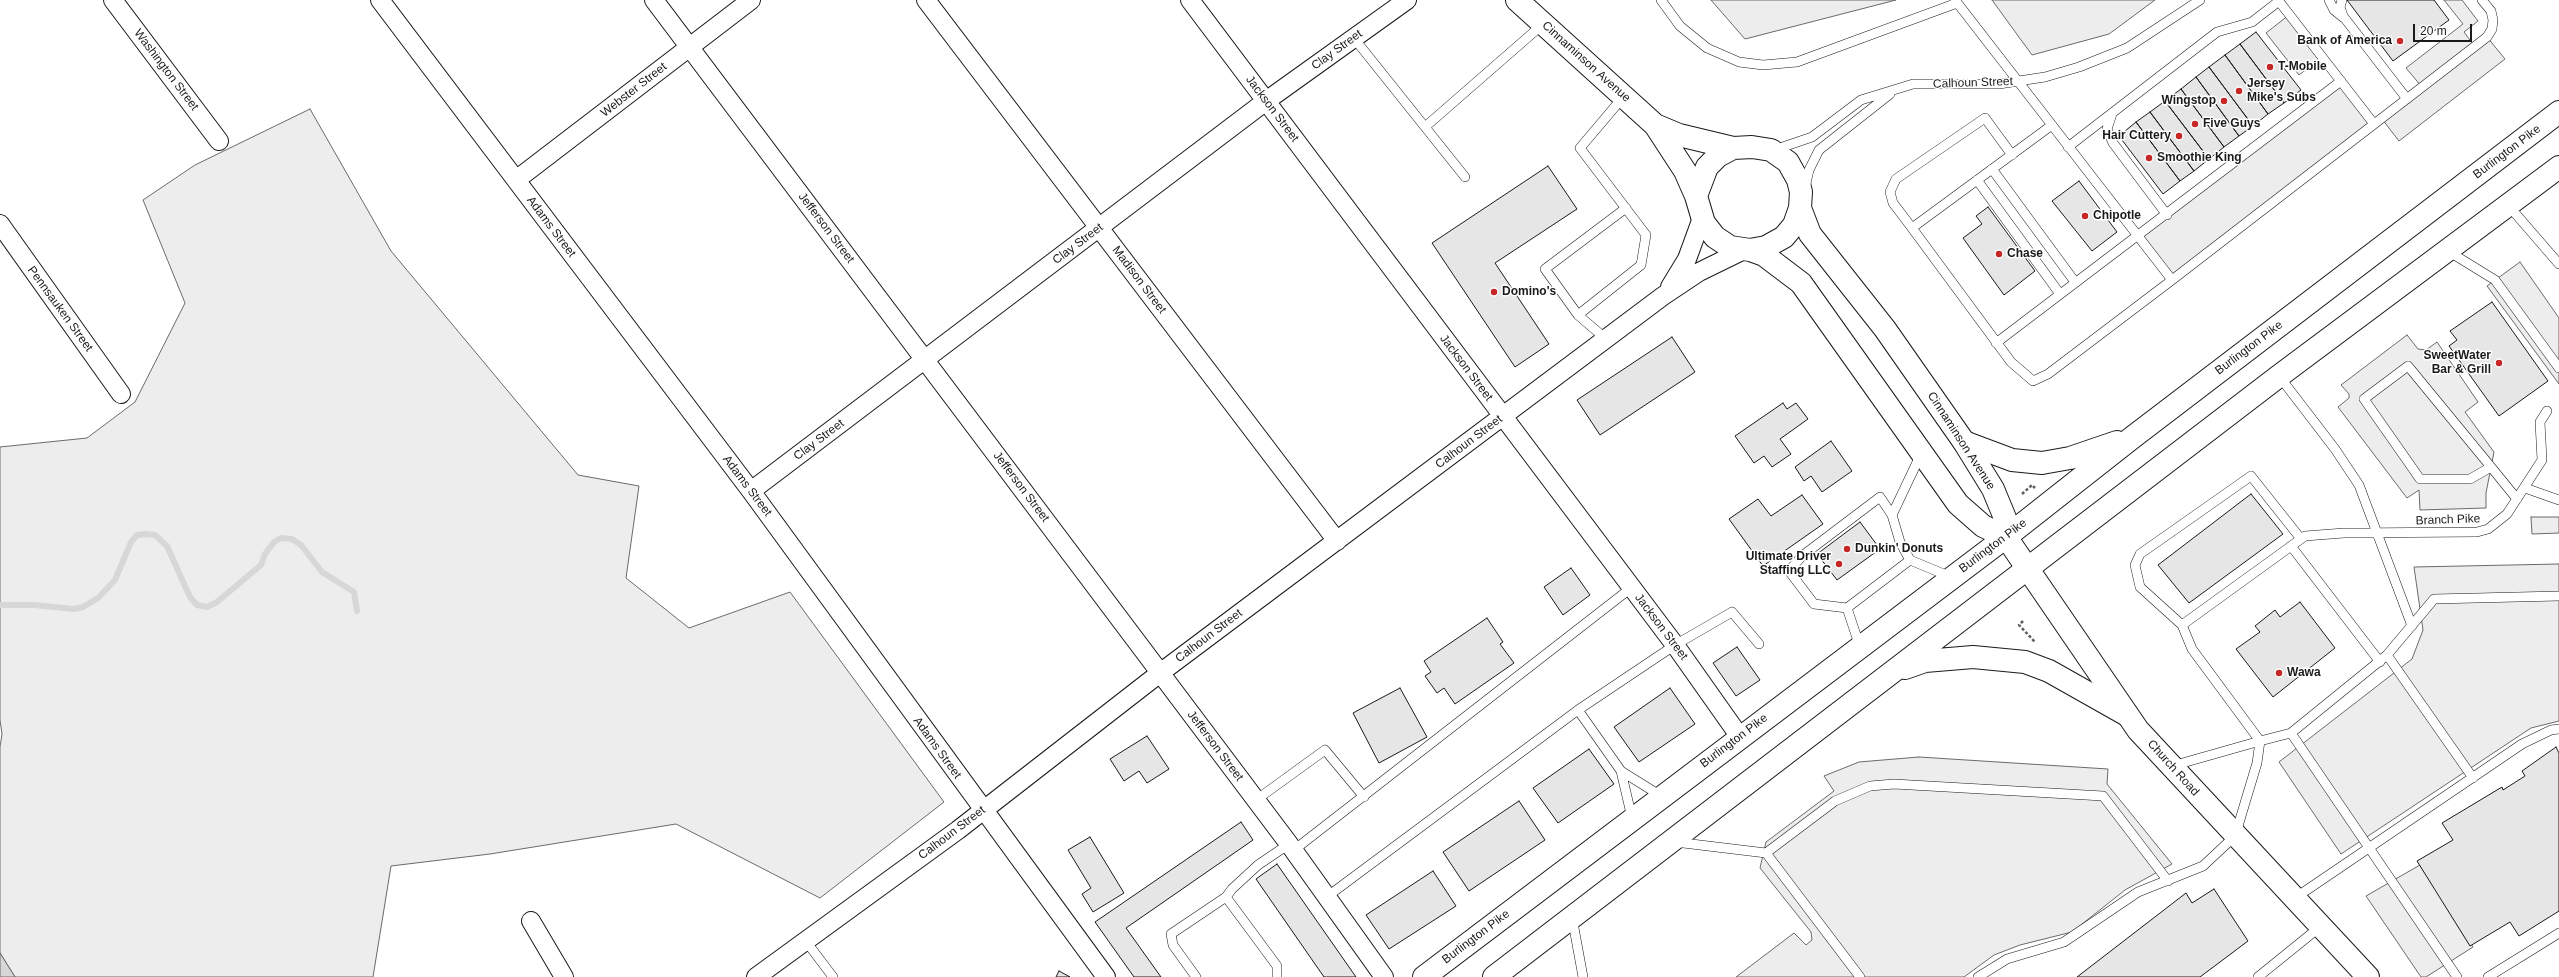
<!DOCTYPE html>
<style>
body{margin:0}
#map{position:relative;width:2559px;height:977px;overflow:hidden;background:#fff;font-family:Helvetica,sans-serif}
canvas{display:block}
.scale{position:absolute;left:2413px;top:24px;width:59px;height:18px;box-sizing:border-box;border:2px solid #1a1a1a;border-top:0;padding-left:5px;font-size:12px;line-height:14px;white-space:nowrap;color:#1a1a1a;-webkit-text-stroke:3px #fff;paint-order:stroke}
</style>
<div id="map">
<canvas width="2559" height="977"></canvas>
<div class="scale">20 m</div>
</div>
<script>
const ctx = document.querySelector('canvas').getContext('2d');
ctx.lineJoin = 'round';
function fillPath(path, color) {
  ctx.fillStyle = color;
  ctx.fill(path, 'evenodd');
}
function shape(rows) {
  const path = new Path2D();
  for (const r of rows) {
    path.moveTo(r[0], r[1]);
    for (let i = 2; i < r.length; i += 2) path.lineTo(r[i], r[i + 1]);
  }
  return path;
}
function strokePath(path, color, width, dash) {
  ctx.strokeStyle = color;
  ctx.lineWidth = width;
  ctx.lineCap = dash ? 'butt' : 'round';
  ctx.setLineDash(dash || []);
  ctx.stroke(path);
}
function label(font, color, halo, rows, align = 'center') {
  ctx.font = font + ' Helvetica,sans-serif';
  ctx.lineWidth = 3;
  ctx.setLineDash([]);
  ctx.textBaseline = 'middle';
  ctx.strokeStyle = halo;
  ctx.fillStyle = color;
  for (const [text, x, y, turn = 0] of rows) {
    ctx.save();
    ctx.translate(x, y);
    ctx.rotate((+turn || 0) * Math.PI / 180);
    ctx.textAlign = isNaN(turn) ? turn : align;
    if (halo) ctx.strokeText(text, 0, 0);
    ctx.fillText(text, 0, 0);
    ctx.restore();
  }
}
const built = shape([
 [1711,0,1896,0,1745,39,1711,0],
 [1992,0,2155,0,2109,34,2032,55,1992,0],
 [2444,0,2462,0,2478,21,2464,32,2475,47,2487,37,2505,59,2399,141,2382,119,2422,87,2406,68,2463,24,2444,0],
 [2289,15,2322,57,2299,75,2266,33,2289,15],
 [2341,81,2374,124,2172,280,2138,236,2341,81],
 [310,109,391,251,578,475,639,486,626,578,689,628,790,592,944,802,820,898,676,824,490,854,391,866,373,977,15,977,0,953,0,747,2,734,0,720,0,447,87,438,135,402,185,303,143,200,195,165,310,109],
 [2520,262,2559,318,2559,384,2487,286,2520,262],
 [2407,335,2418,349,2426,350,2437,342,2478,402,2465,412,2494,452,2486,493,2486,508,2420,510,2419,490,2407,498,2338,407,2349,398,2349,394,2341,385,2407,335],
 [2531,517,2559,517,2559,533,2532,534,2531,517],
 [2559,564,2559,721,2531,728,2341,854,2279,762,2412,659,2423,630,2414,567,2559,564],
 [1919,757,2108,769,2107,784,2172,864,2125,890,2072,932,2020,945,1994,955,1964,977,1736,977,1794,933,1806,945,1812,940,1811,932,1760,868,1766,842,1834,791,1824,776,1859,762,1919,757],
 [2420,865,2473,947,2426,977,2421,977,2366,896,2420,865]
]);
const water = shape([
 [0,953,15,977,0,977,0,953]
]);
const stream = shape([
 [0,605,34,605,74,609,83,607,98,598,115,580,131,542,137,535,146,534,155,535,167,546,190,597,197,605,207,607,217,602,261,565,265,554,274,542,281,538,292,539,301,545,322,572,354,592,357,611]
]);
const building = shape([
 [2347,0,2434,0,2449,20,2393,61,2347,0],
 [2256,32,2301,90,2284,103,2240,44,2256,32],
 [2240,44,2284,103,2268,114,2225,55,2240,44],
 [2225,55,2268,114,2253,126,2209,67,2225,55],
 [2209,67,2253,126,2239,136,2196,77,2209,67],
 [2196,77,2239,136,2224,147,2181,89,2196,77],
 [2181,89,2224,147,2209,159,2165,101,2181,89],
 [2165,101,2209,159,2194,171,2150,112,2165,101],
 [2150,112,2194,171,2180,181,2136,122,2150,112],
 [2136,122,2180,181,2163,194,2119,136,2136,122],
 [1548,166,1577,209,1495,263,1549,344,1515,367,1432,243,1548,166],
 [2079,181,2117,232,2092,251,2052,201,2079,181],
 [1988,207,2035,271,2004,295,1963,238,1982,224,1976,216,1988,207],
 [2492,302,2548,381,2499,416,2449,346,2457,340,2450,331,2492,302],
 [1672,337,1695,372,1600,435,1577,400,1672,337],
 [1783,403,1787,409,1796,403,1808,419,1780,439,1791,454,1772,467,1764,456,1754,463,1735,436,1783,403],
 [1831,441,1852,471,1822,492,1811,476,1804,481,1795,467,1831,441],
 [2251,494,2283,534,2189,603,2158,565,2251,494],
 [1802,495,1823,524,1763,566,1729,519,1758,499,1771,516,1802,495],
 [1860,522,1880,549,1837,580,1817,554,1860,522],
 [1571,568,1590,595,1563,615,1544,587,1571,568],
 [2300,602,2335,648,2273,697,2236,649,2260,632,2255,626,2275,610,2280,617,2300,602],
 [1487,618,1503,642,1500,644,1514,663,1455,704,1444,688,1437,693,1425,676,1431,672,1424,661,1487,618],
 [1737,647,1760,680,1736,696,1713,663,1737,647],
 [1400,688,1427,737,1379,763,1353,713,1400,688],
 [1670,688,1695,724,1639,762,1614,727,1670,688],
 [1147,736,1169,769,1147,783,1139,771,1124,781,1110,759,1147,736],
 [2556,747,2559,753,2559,911,2519,936,2510,922,2470,946,2417,861,2453,840,2442,823,2502,787,2503,790,2525,776,2522,771,2556,747],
 [1589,749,1614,784,1558,823,1533,788,1589,749],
 [1519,801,1545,840,1469,891,1443,852,1519,801],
 [1241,822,1253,840,1126,928,1161,977,1134,977,1095,922,1241,822],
 [1090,837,1124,893,1093,912,1082,894,1091,888,1068,850,1090,837],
 [1277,864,1356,977,1324,977,1256,879,1277,864],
 [1433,871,1456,906,1389,949,1366,915,1433,871],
 [2214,889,2248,941,2200,977,2077,977,2186,893,2192,903,2214,889],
 [1059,971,1070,977,1056,977,1059,971]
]);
const path = shape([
 [2022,494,2032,485,2035,488],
 [2023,621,2019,625,2035,642]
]);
const service = shape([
 [1661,0,1680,26,1707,48,1739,62,1763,65,1797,62,1957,3],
 [1955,0,2172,280,2487,37,2492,29,2493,20,2491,11,2482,0],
 [2278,0,2374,124],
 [2329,0,2334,10,2344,18],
 [2342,0,2340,7,2343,16,2407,99],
 [1353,37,1425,127,1543,24],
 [2112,114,2107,129,2113,143,2167,215],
 [2052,125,1912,228,2011,362,2033,381,2048,374,2172,280],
 [1425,127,1465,177],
 [2068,147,2217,32,2252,22,2279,1],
 [1774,150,1812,137,1861,100,1913,84,1999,84,2045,77,2079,67,2127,48,2200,0],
 [1992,169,2075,282],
 [1977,180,2060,294],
 [1805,188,1809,170,1819,150,1890,94],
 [2508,205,2559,264],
 [1912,228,1893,203,1890,192,1896,179,1985,118,2012,155],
 [2448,251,2495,280,2559,368],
 [1578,315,1545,269,1626,208],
 [1606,339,1578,315,1641,265,1646,235,1580,148,1624,96],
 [1996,343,2341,81],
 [2279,376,2335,449,2359,485,2412,626],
 [2491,467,2470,479,2420,479,2364,399,2408,366,2491,467,2517,499],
 [2525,488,2559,500],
 [2291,546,2380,662],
 [1910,560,1951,577],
 [1847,608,1814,604,1789,571,1802,556,1880,497,1892,515],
 [2182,625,2140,587,2135,565,2140,554,2251,476,2301,539],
 [1860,647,1847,608,1910,560,1900,542,1892,515,1921,454],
 [2387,655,2473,778],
 [1578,710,1621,771,1632,818],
 [2291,733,2260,741,2192,649,2182,625,2305,536,2344,533,2477,532,2488,529,2507,514,2542,460,2540,422,2547,411],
 [1621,771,1661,796],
 [1256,800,1325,750,1364,797],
 [1675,842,1766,853,1835,801,1870,786,1894,784,2103,796,2168,881],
 [1294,850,1631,588],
 [1766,853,1860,977],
 [1328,896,1578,710,1675,645,1732,612,1759,644],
 [2295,898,2522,744,2551,730,2559,729],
 [1572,917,1583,977],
 [805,940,833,977],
 [1196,977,1173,945,1171,934,1226,897],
 [1277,977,1277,966,1226,897,1232,889,1258,865,1289,844],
 [1978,977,2007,959,2064,942,2138,892,2203,866,2235,836,2257,763,2260,741,2172,766],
 [2258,977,2321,926],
 [2457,977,2291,733,2387,655,2434,599,2559,596],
 [2488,977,2559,933]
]);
const minor = shape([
 [113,0,219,141],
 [380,0,751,491,1106,977],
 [654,0,1289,844,1384,977],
 [926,0,1337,541],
 [1190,0,1675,645,1740,737],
 [516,180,751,0],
 [0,224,121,394],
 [1670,287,1687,259,1702,218],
 [751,491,1266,101,1407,0],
 [531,921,564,977],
 [756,977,958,830,1160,673,1663,296,1699,272,1744,250]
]);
const secondary = shape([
 [1517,0,1655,125,1685,171,1696,196,1704,223,1715,237,1730,247,1750,250,1764,255,1801,283,1958,504,1983,526,2006,537],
 [1655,125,1679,135,1733,148,1752,147,1771,150,1788,162,1798,180,1801,192,1800,208,1810,234,1885,329,1964,442,1993,489,2005,518,2006,537,2138,730,2368,977],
 [1696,196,1707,167,1718,156,1733,148],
 [1750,250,1766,247,1784,237,1794,225,1800,208]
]);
const trunk = shape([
 [1964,442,2012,460,2042,463,2070,458,2117,442],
 [1905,668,1925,661,1973,657,2025,662,2049,671,2127,715],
 [1424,977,2006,537,2133,437,2559,112],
 [1494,977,2279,376,2559,167]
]);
const markers = [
 [2400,41,4,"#c62828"],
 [2270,67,4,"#c62828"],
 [2239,91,4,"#c62828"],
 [2224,101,4,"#c62828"],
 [2195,124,4,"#c62828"],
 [2179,136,4,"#c62828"],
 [2149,158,4,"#c62828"],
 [2085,216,4,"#c62828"],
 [1999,254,4,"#c62828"],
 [1494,292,4,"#c62828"],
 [2499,363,4,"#c62828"],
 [1847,549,4,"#c62828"],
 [1839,564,4,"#c62828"],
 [2279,673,4,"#c62828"]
];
const poiNames = [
 ["Bank of America",2392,41,"right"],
 ["T-Mobile",2278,67],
 ["Jersey",2247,84],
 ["Mike's Subs",2247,98],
 ["Wingstop",2216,101,"right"],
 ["Five Guys",2203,124],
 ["Hair Cuttery",2171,136,"right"],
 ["Smoothie King",2157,158],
 ["Chipotle",2093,216],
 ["Chase",2007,254],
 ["Domino's",1502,292],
 ["SweetWater",2491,356,"right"],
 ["Bar & Grill",2491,370,"right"],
 ["Dunkin' Donuts",1855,549],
 ["Ultimate Driver",1831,557,"right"],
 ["Staffing LLC",1831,571,"right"],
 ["Wawa",2287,673]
];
const streetNames = [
 ["Clay Street",1337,50,-36],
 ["Cinnaminson Avenue",1586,62,42],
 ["Washington Street",166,70,53],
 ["Calhoun Street",1973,83,-2],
 ["Webster Street",634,90,-38],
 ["Jackson Street",1272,109,53],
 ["Burlington Pike",2507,152,-37],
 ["Adams Street",551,227,53],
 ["Jefferson Street",826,228,53],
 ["Clay Street",1078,244,-37],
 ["Madison Street",1139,280,53],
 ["Pennsauken Street",60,309,54],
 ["Burlington Pike",2249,348,-37],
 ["Jackson Street",1466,368,53],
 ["Clay Street",819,440,-37],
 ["Cinnaminson Avenue",1961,441,57],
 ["Calhoun Street",1469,442,-37],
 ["Adams Street",747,486,53],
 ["Jefferson Street",1021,487,53],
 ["Branch Pike",2448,520,-2],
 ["Burlington Pike",1993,546,-37],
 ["Jackson Street",1661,627,53],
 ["Calhoun Street",1209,636,-37],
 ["Burlington Pike",1734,741,-37],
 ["Jefferson Street",1215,746,53],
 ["Adams Street",937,748,54],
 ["Church Road",2173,768,48],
 ["Calhoun Street",952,833,-37],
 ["Burlington Pike",1476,937,-37]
];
fillPath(built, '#ededed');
strokePath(built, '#6a6a6a', 1);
fillPath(water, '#d7d7d7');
strokePath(water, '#6a6a6a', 1);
strokePath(stream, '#d7d7d7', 6);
fillPath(building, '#e6e6e6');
strokePath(building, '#1a1a1a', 1);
strokePath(service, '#1a1a1a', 10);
strokePath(minor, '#1a1a1a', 20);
strokePath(secondary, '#1a1a1a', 24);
strokePath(trunk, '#1a1a1a', 24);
strokePath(path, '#5f5f5f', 2.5, [3, 2]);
strokePath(service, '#fff', 9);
strokePath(minor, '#fff', 18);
strokePath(secondary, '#fff', 22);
strokePath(trunk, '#fff', 22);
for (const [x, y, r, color] of markers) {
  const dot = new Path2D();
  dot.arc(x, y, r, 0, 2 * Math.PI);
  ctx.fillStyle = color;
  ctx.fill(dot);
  strokePath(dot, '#fff', 1.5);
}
label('bold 12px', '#1a1a1a', '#fff', poiNames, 'left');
label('12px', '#1a1a1a', '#fff', streetNames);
</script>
